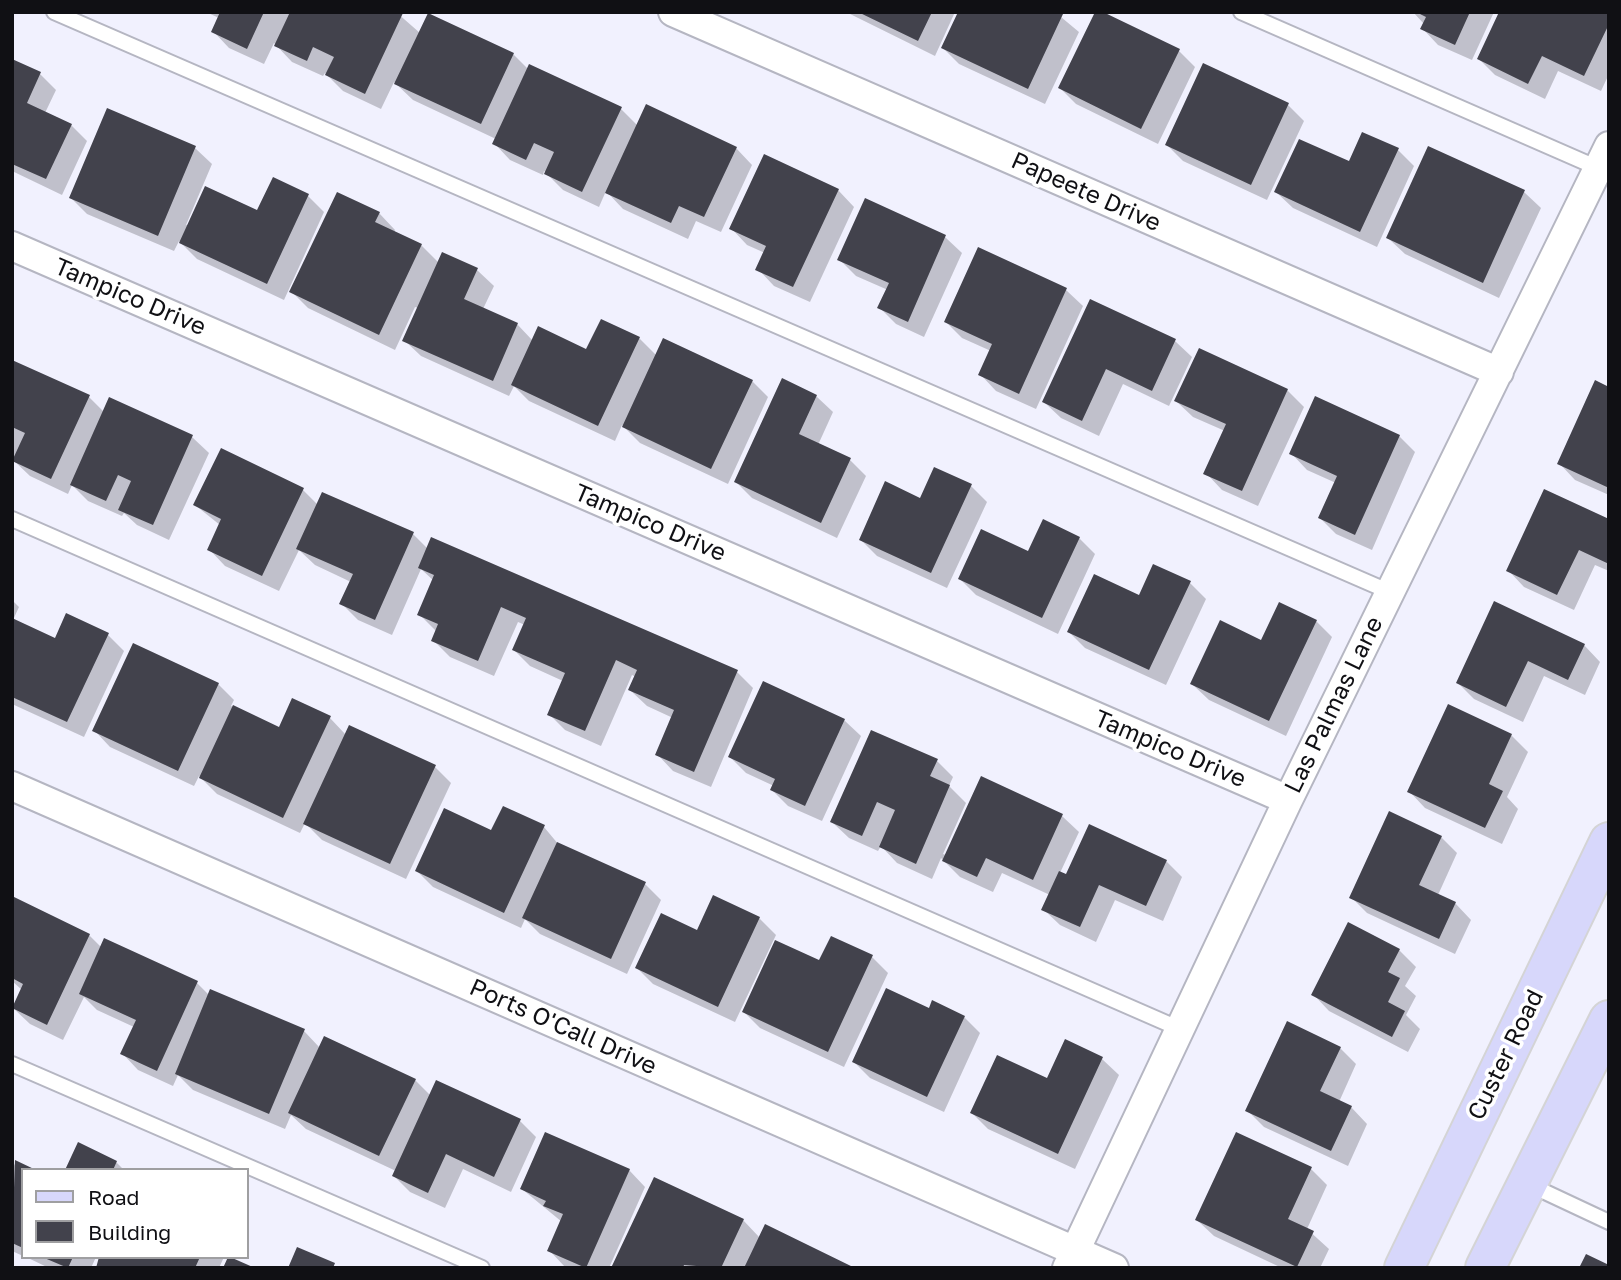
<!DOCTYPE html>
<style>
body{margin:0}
#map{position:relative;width:1621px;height:1280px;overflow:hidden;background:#f1f1fe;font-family:"Golos Text",sans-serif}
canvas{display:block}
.frame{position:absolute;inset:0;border:14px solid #101014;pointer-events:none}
.legend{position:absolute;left:21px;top:1168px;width:228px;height:91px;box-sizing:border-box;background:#fff;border:2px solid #9f9fa1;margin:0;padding:9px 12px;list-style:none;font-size:21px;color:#101014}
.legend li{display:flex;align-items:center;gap:14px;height:35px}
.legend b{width:35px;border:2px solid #9f9fa1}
</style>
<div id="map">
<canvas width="1621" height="1280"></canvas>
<div class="frame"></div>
<ul class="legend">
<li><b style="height:9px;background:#d7d7fb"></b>Road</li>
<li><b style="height:19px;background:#42424c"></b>Building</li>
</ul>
</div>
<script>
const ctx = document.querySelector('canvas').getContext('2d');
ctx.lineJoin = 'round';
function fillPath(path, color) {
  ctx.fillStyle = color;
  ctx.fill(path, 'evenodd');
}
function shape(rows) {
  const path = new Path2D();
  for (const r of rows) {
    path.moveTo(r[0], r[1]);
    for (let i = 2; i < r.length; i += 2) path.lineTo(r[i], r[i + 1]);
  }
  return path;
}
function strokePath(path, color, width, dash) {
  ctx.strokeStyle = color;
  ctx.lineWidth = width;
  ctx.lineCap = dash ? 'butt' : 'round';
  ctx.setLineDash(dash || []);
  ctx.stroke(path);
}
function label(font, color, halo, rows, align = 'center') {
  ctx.font = font + ' "Golos Text",sans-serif';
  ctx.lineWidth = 7;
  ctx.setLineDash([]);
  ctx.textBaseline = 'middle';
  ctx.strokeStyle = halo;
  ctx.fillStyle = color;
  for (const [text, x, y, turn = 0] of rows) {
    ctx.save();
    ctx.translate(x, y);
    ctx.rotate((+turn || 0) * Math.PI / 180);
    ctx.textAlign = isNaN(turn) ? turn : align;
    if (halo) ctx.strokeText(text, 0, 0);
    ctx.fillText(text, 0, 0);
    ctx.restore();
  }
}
const shadow = shape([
 [206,12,396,12,420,33,513,54,529,70,621,109,638,126,736,148,752,165,721,232,696,221,688,239,623,209,606,191,599,207,563,190,544,171,543,175,510,160,494,143,496,139,413,100,394,82,381,109,343,91,325,73,323,76,292,62,274,43,264,64,229,48,213,31,219,18],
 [846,12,955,12,935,56],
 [1055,12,1079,32,1045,104,959,64,943,48],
 [1413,12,1494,12,1472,60,1438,45,1422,28,1424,24],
 [1609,16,1609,74,1601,91,1558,71,1545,99,1495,75,1479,59],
 [1179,51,1195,67,1158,144,1076,104,1060,88],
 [12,61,40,74,56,90,45,113,71,125,87,141,62,195,12,171],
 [1288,105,1304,121,1267,200,1183,161,1167,145],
 [195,148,212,164,186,225,258,212,308,196,324,212,284,300,197,259,179,241,174,251,87,214,71,198],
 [1429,149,1524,192,1541,208,1499,298,1405,254,1388,238],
 [1398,150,1414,166,1377,247,1293,208,1276,192,1349,163],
 [838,190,854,207,810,302,774,286,758,269,765,253,747,245,731,228],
 [866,201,945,237,962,253,924,337,896,324,880,308,888,290,856,276,839,259],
 [379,213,395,230,394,233,421,245,439,263,477,270,494,286,483,309,517,324,533,341,587,351,639,338,657,356,752,381,768,397,728,484,640,443,622,425,615,441,529,401,514,386,509,396,421,356,404,340,418,308,415,307,395,350,308,308,292,292],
 [979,249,1066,290,1083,306,1036,409,996,391,980,374,991,351,962,338,946,322],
 [1091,301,1175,341,1192,357,1169,406,1123,384,1099,436,1061,418,1044,402],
 [12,362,89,397,104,412,110,400,192,437,209,453,169,540,137,525,124,513,122,516,88,501,72,485,68,494,30,476,12,459],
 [1609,388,1609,495,1575,480,1559,463],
 [1287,390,1304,407,1258,506,1222,490,1206,473,1225,431,1193,417,1176,401],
 [816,396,833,412,818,445,850,460,866,476,837,538,752,498,736,482],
 [1399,436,1415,452,1372,550,1336,534,1320,518,1336,483,1307,470,1291,453],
 [221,450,303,490,318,505,413,534,428,549,737,672,753,688,711,787,673,771,657,754,673,718,647,706,630,690,636,677,632,675,601,746,565,730,549,714,563,681,530,666,514,650,525,625,518,622,494,676,450,657,433,640,436,631,419,614,434,581,421,569,392,635,358,620,341,603,351,582,315,565,299,550,279,591,225,566,209,549,220,525,195,505],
 [971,486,987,502,947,588,877,556,861,540],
 [1609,521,1609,571,1595,565,1574,610,1524,587,1508,570],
 [1079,538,1095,554,1058,634,976,595,960,579],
 [1190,583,1206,599,1166,685,1085,648,1069,632],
 [12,600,19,607,13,620,55,640,108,635,124,651,84,737,12,704],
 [1495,604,1584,645,1600,662,1585,695,1544,676,1523,722,1474,699,1458,683],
 [1316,621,1332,637,1286,736,1209,700,1192,684,1262,642],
 [218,684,234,700,231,706,280,729,330,718,346,735,435,767,451,783,406,879,322,840,305,823,300,833,217,794,199,776,194,786,110,747,94,730],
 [1449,706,1511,735,1528,752,1507,797,1518,809,1502,844,1425,808,1409,791],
 [844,720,861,736,822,821,788,806,772,790,774,786,746,773,730,757],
 [937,761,953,777,949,786,966,803,943,854,946,855,982,778,1062,816,1079,832,1060,873,1067,877,1166,861,1182,877,1163,921,1115,900,1096,942,1060,925,1043,909,1050,895,1002,873,993,892,960,877,941,858,932,879,897,863,881,846,878,851,849,838,832,822],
 [544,827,559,845,645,884,661,900,627,974,540,934,525,919,521,928,433,887,417,871,492,832],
 [1441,837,1457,853,1438,895,1455,903,1471,920,1455,954,1367,913,1351,897],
 [714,897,759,918,776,935,735,1022,653,984,637,968,698,933],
 [12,898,89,935,102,948,197,983,209,995,304,1031,320,1048,415,1080,431,1096,437,1082,520,1121,536,1137,511,1192,463,1169,445,1208,410,1192,394,1176,396,1171,306,1129,291,1115,285,1129,193,1090,178,1075,173,1086,138,1070,122,1053,134,1027,97,1010,84,997,63,1040,30,1024,13,1008,22,990,12,981],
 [1349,924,1399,950,1416,967,1405,986,1416,996,1406,1015,1420,1029,1408,1052,1329,1011,1313,994],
 [872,957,888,973,844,1067,760,1028,744,1012,820,963],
 [929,1010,964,1017,980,1033,944,1112,870,1078,854,1062],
 [1066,1041,1102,1059,1119,1075,1075,1169,988,1129,972,1113,1048,1080],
 [1340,1048,1356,1064,1339,1102,1351,1107,1367,1124,1348,1166,1264,1127,1247,1110],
 [78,1145,116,1162,124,1170,67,1170],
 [16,1162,23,1170,23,1256,12,1251,12,1169],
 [1311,1169,1327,1185,1307,1229,1329,1249,1320,1268,1282,1268,1214,1236,1197,1220],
 [629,1170,645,1187,609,1268,565,1267,549,1250,562,1222,522,1189],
 [743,1220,760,1238,851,1268,613,1268],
 [26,1257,96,1257,91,1268,49,1268],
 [101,1257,224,1257,219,1268,98,1268]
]);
const building = shape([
 [220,12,264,12,247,49,211,32],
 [290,12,400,12,403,13,365,94,325,75,334,57,313,47,307,61,274,46],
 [858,12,932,12,918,41],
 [958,12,1059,12,1063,14,1028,89,941,48],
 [1095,12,1103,12,1180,49,1141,129,1058,88],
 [1416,12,1470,12,1455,45,1420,29,1426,17],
 [1499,12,1605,12,1609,14,1609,24,1584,76,1542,56,1528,84,1477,59],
 [428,13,514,53,481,124,394,84],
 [12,59,41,72,27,103,72,124,46,179,12,164],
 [1203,63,1289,103,1251,185,1165,145],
 [529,64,622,107,582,192,544,174,554,152,534,143,526,160,492,144],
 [646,104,737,147,704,217,679,206,671,223,605,193],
 [107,108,196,146,158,236,69,198],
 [1362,132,1399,148,1360,232,1274,192,1299,139,1349,161],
 [1428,146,1525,190,1483,283,1386,238],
 [764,154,839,189,793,287,755,270,766,246,729,229],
 [273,177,309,194,267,284,179,243,205,186,257,210],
 [337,192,380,212,375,222,422,244,379,335,289,292],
 [865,198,946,235,908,322,877,308,889,283,837,260],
 [978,247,1067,288,1019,394,978,375,992,344,944,322],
 [442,252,478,268,464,299,518,323,493,381,402,341],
 [1090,299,1176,339,1152,391,1106,369,1082,421,1042,402],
 [601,319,640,337,598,426,511,385,538,326,586,349],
 [663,338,753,380,711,469,622,427],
 [1199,348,1288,389,1242,491,1203,474,1226,424,1174,401],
 [12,360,90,395,51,479,12,461,25,433,12,427],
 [782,378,817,395,799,434,851,458,821,523,734,482],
 [1595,380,1609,387,1609,488,1557,464],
 [1315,396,1400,435,1355,535,1318,518,1337,476,1289,454],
 [109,397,193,435,153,525,118,510,131,481,118,475,106,501,70,485],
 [221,448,304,488,262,576,207,550,221,519,193,505],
 [934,467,972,484,931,573,859,540,885,481,920,498],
 [1544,489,1609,519,1609,564,1579,550,1557,595,1506,571],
 [322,492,414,532,375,620,339,604,353,574,296,549],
 [1043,519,1080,537,1042,618,958,579,981,529,1028,551],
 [431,537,738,670,694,772,655,755,674,710,628,690,637,670,616,660,585,731,547,715,565,673,512,650,526,618,501,607,478,661,431,641,438,624,417,615,434,575,418,568],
 [1153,564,1191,581,1149,670,1067,632,1094,574,1139,595],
 [1494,601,1585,644,1568,680,1528,661,1506,707,1456,683],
 [1279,602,1317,620,1269,721,1190,684,1220,620,1261,640],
 [66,613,109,633,67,722,12,697,12,618,55,638],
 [133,643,219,683,178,771,92,731],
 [763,681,845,719,805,806,770,790,775,779,728,757],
 [292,698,331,716,283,818,199,778,233,705,279,727],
 [1448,704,1512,734,1489,784,1503,791,1485,828,1407,792],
 [349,725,436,765,390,864,303,824],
 [871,730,938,759,930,776,950,785,916,864,879,847,895,810,877,802,862,836,830,822],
 [981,776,1063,814,1033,880,986,858,977,877,942,861],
 [503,806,545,825,504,913,415,871,444,808,491,830],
 [1389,811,1442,836,1419,885,1456,902,1439,939,1349,898],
 [1089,824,1167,860,1146,906,1099,885,1080,927,1041,910,1059,871,1066,874],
 [557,842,646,882,611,959,522,918],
 [713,895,760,917,718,1007,635,968,661,913,697,930],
 [12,896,90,934,47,1025,12,1008,23,984,12,978],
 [1348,922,1400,949,1388,972,1400,978,1388,1002,1405,1011,1392,1037,1311,995],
 [831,936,873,955,828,1052,742,1012,775,940,819,960],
 [104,938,198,981,157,1071,120,1054,136,1020,79,994],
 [886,988,929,1008,932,1000,965,1016,927,1097,852,1062],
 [210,989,305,1029,269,1114,175,1074],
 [1287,1021,1341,1047,1320,1091,1352,1106,1331,1151,1245,1111],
 [324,1036,416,1079,379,1156,288,1113],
 [1065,1039,1103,1057,1058,1154,970,1113,997,1055,1047,1078],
 [436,1080,521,1119,494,1177,446,1154,428,1193,392,1176],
 [545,1132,630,1169,586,1268,547,1251,563,1214,543,1206,546,1201,520,1189],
 [1236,1132,1312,1167,1288,1219,1314,1231,1297,1267,1195,1220],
 [78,1142,117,1161,113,1170,65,1170],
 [15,1160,36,1170,23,1170,23,1248,12,1243],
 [654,1177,744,1219,721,1268,684,1265,683,1268,611,1268],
 [765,1224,855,1268,744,1268],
 [297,1247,335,1263,333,1268,288,1268],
 [1586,1254,1609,1265,1609,1268,1579,1268],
 [42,1257,73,1257,68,1268],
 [99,1257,200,1257,195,1268,96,1268],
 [228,1257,230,1257,255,1268,223,1268]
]);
const lane = shape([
 [54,12,1390,592],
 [1241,12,1598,168],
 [12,519,1180,1029],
 [12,1064,482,1268],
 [1528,1184,1609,1222]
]);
const street = shape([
 [673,12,1499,372],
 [12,246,1288,800],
 [12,786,1114,1268],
 [1067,1268,1288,800,1609,146]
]);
const primary = shape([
 [1404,1268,1609,842],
 [1485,1268,1609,1020]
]);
const streetNames = [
 ["Papeete Drive",1086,192,24],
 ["Tampico Drive",130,297,23],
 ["Tampico Drive",650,523,23],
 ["Las Palmas Lane",1334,705,-64],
 ["Tampico Drive",1170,749,23],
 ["Ports O'Call Drive",563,1027,24],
 ["Custer Road",1506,1055,-64]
];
fillPath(shadow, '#0003');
fillPath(building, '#42424c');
strokePath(lane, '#b5b6c2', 18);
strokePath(street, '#b5b6c2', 32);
strokePath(primary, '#d4d4d5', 42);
strokePath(lane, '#fff', 14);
strokePath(street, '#fff', 28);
strokePath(primary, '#d7d7fb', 38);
label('24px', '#101014', '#fff', streetNames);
</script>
